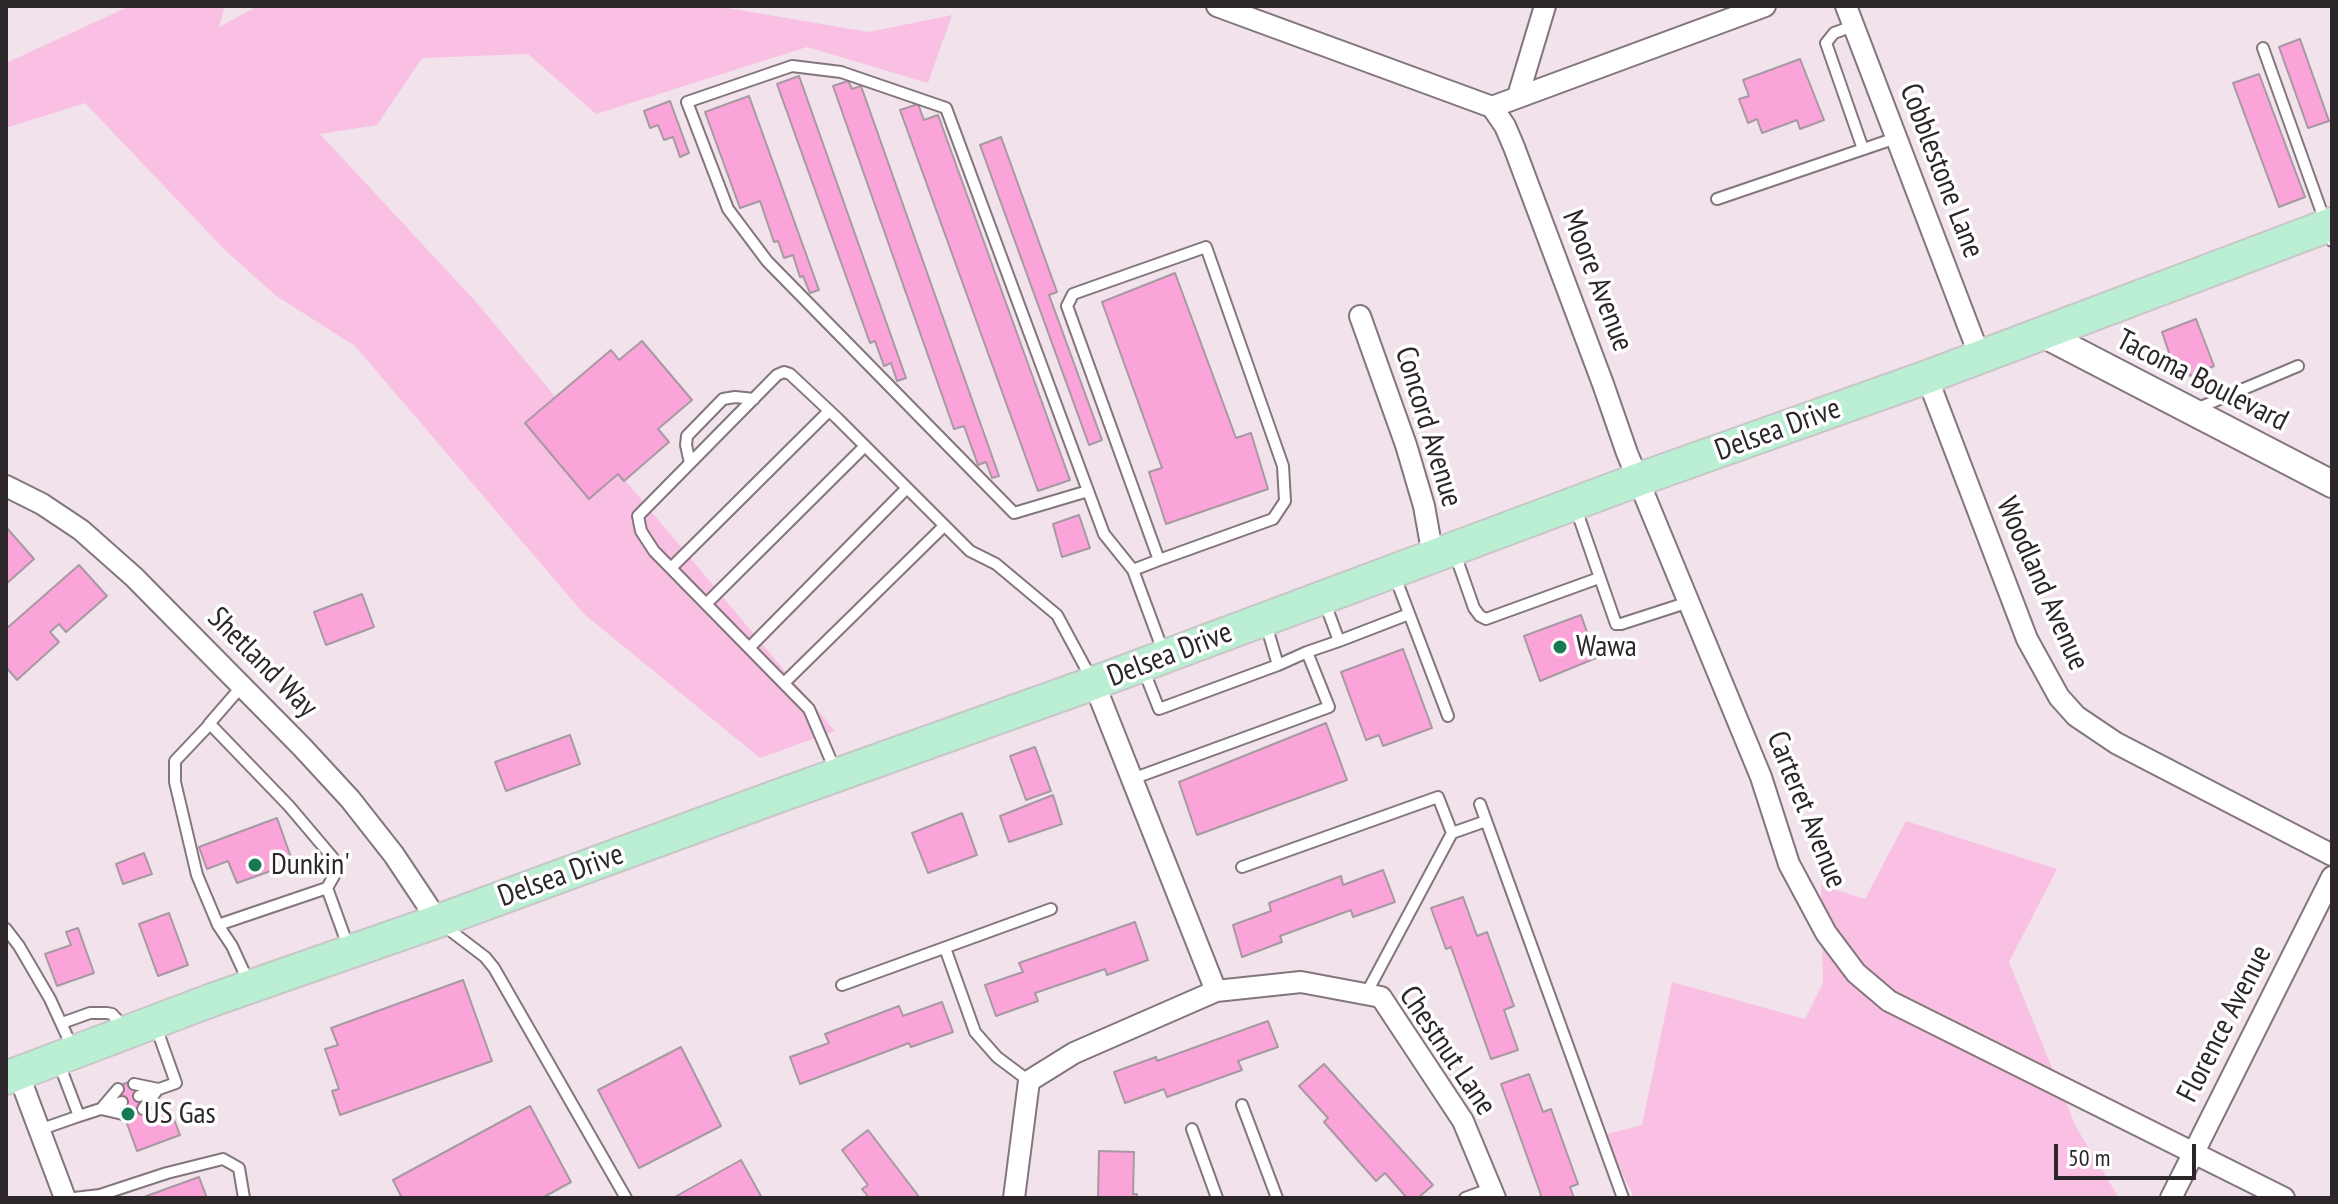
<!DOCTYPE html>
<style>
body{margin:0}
#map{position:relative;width:2338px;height:1204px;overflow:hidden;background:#f1e2eb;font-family:"PT Sans Narrow",sans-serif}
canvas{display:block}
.frame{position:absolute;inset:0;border:8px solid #2c262a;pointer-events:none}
.scale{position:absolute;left:2054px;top:1144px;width:142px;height:36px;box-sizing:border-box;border:4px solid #2c262a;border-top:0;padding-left:10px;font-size:24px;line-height:28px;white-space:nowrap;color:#2c262a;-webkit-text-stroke:6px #fff;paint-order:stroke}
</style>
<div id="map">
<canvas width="2338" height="1204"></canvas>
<div class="frame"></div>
<div class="scale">50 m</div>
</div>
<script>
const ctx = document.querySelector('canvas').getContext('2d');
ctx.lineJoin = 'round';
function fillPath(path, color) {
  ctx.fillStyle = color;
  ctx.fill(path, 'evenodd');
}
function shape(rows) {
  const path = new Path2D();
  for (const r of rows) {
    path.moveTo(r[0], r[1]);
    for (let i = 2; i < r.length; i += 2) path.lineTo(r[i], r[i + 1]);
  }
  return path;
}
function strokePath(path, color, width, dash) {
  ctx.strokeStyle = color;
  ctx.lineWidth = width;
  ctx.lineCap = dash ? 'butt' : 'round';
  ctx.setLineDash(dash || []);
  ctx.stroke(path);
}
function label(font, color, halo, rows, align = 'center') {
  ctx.font = font + ' "PT Sans Narrow",sans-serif';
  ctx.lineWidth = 7;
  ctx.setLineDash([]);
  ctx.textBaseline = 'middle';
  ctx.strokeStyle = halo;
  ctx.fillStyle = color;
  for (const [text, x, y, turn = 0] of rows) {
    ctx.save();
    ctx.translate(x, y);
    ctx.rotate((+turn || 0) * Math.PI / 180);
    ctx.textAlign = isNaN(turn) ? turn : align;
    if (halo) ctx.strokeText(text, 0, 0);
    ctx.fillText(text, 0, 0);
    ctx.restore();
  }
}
const green = shape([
 [130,6,225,6,219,27,258,6,715,6,869,32,952,15,928,83,807,47,596,114,528,54,422,58,377,125,320,134,476,302,835,731,760,758,584,614,355,346,275,295,223,248,85,103,6,128,6,63],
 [1906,821,2057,869,2009,962,2076,1127,2119,1198,1634,1198,1604,1135,1642,1125,1672,982,1805,1019,1823,983,1821,885,1865,899]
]);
const building = shape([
 [2300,39,2329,121,2308,128,2279,47,2300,39],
 [1800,59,1824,120,1800,129,1797,120,1762,133,1757,119,1748,123,1739,99,1749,96,1743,80,1800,59],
 [2259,74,2305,197,2279,207,2233,83,2259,74],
 [799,76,906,378,897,381,891,363,884,366,875,341,870,343,777,84,799,76],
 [848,81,852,89,861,86,999,476,992,478,986,462,978,465,964,426,954,429,833,86,848,81],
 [749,96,819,290,810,293,803,276,800,277,793,255,784,258,778,241,774,242,760,201,740,208,705,112,749,96],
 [670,101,689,153,680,157,673,137,664,140,658,125,650,128,644,111,670,101],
 [918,104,924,120,938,115,1070,480,1038,491,900,110,918,104],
 [1001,137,1057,292,1049,295,1102,440,1089,445,980,145,1001,137],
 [1175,273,1236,438,1251,433,1268,489,1166,524,1149,472,1162,468,1102,302,1175,273],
 [2196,319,2214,366,2190,376,2187,370,2177,376,2162,332,2196,319],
 [642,341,692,400,658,429,669,442,624,481,618,474,589,499,525,423,611,350,619,360,642,341],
 [1079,515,1090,548,1062,557,1053,524,1079,515],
 [6,527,34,559,6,584,6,527],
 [79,565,107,596,66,632,59,624,50,632,59,642,17,680,6,667,6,629,79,565],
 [362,594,374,627,326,645,314,612,362,594],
 [1581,615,1596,658,1540,681,1524,636,1581,615],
 [1403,649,1432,728,1383,746,1379,735,1366,740,1341,672,1403,649],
 [1326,723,1347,780,1197,835,1179,782,1326,723],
 [570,735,580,764,506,791,495,762,570,735],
 [1035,747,1051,791,1026,800,1010,756,1035,747],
 [1053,795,1062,824,1009,842,1000,816,1053,795],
 [962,813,977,855,928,873,912,833,962,813],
 [277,818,293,863,237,883,228,861,207,869,199,847,277,818],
 [144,853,152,874,123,884,116,864,144,853],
 [1383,870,1395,902,1353,917,1351,910,1280,936,1282,942,1242,957,1233,925,1271,911,1269,903,1341,876,1343,885,1383,870],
 [1463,897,1477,936,1487,932,1514,1006,1504,1010,1518,1050,1491,1059,1451,947,1446,949,1431,908,1463,897],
 [169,913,188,965,158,976,139,924,169,913],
 [1135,922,1148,960,1107,975,1105,969,1035,993,1038,1001,996,1016,985,985,1023,972,1019,963,1135,922],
 [78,928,94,973,57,986,45,954,71,945,66,932,78,928],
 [463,980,492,1061,340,1115,332,1091,339,1089,325,1049,338,1045,331,1028,463,980],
 [942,1002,953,1032,911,1047,909,1043,800,1084,790,1057,829,1043,825,1034,899,1006,903,1016,942,1002],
 [1268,1021,1278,1047,1238,1061,1242,1070,1167,1097,1164,1089,1125,1103,1114,1072,1156,1057,1157,1061,1268,1021],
 [681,1047,721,1126,639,1168,598,1090,681,1047],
 [1324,1064,1433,1185,1418,1198,1407,1198,1385,1173,1376,1181,1324,1122,1328,1118,1299,1086,1324,1064],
 [1529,1074,1543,1112,1551,1109,1578,1184,1570,1187,1574,1198,1539,1198,1541,1195,1501,1084,1529,1074],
 [131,1081,145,1118,170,1109,180,1135,137,1151,114,1088,131,1081],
 [530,1106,571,1182,542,1198,402,1198,393,1180,530,1106],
 [868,1130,920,1198,869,1198,862,1189,868,1185,842,1150,868,1130],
 [1099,1151,1134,1152,1133,1194,1137,1194,1137,1198,1098,1198,1099,1151],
 [741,1160,762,1198,673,1198,741,1160],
 [199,1177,207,1198,141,1198,199,1177]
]);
const service = shape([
 [1853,26,1834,33,1826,43,1863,149],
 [2263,48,2332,241],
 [1717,199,1896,138],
 [2196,409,2298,366],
 [690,463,686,445,687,436,723,399,735,397,754,399],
 [1088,491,1014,513,767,261,728,209,687,102,792,66,841,72,946,108,1104,534,1133,570,1163,651],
 [1575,506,1616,624,1621,624,1689,602],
 [1454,551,1474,608,1480,616,1486,619,1599,578],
 [671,568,829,411],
 [1133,570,1159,560,1273,519,1285,501,1283,466,1206,247,1073,294,1067,306,1159,560],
 [1394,574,1448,716],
 [706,604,865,446],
 [1339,641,1409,614],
 [749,648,907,488],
 [1307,652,1339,641,1325,603],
 [1144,671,1159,709,1278,665],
 [784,683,944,526],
 [209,724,242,686],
 [835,770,809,709,654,551,641,531,638,516,777,375,784,372,790,374,837,418,970,551,996,564,1057,615,1091,678],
 [1132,779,1329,707,1307,652,1278,665,1265,621],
 [1480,804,1623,1198],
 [1452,833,1486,821],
 [1242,867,1438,797,1452,833,1366,994],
 [327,888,348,946],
 [218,925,327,888,335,874,333,858,289,806,210,724,175,761,175,782,197,875,218,925,232,946,249,983],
 [443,925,485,957,494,968,626,1198],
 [6,929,19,946,50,999,73,1049],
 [945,948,975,1032,997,1057,1029,1081],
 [842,985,1051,909],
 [62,1023,90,1013,107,1013,112,1014,124,1027],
 [134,1084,158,1089,143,1109],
 [118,1089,101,1109,127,1115],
 [139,1096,176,1083,155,1024],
 [1242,1105,1277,1198],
 [79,1116,122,1102],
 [1192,1129,1217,1198],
 [39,1130,79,1116,58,1061],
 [74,1198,100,1195,167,1173,223,1159,239,1168,244,1198],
 [1465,1198,1492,1188]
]);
const minor = shape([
 [1217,6,1492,107,1765,6],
 [1846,6,1980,357],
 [1518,96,1545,6],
 [1492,107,1505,126,1514,147,1603,384,1627,453,1761,777,1789,864,1826,933,1856,973,1889,1001,2284,1198],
 [1360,316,1406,445,1424,506,1433,556],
 [1927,377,2027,639,2059,697,2076,716,2116,743,2332,855],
 [6,486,42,504,81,530,134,577,302,747,350,799,394,855,438,921],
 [1094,683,1216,991],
 [18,1073,65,1198],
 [1014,1198,1029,1081,1074,1053,1216,991,1301,982,1381,997,1463,1121,1495,1198],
 [2171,1198,2332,877]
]);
const tertiary = shape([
 [2043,334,2332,484]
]);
const primary = shape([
 [6,1078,212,1000,438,921,781,795,1094,683,1640,479,1927,377,2332,224]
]);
const markers = [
 [1560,647,8,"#177a52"],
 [255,865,8,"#177a52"],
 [128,1114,8,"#177a52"]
];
const streetNames = [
 ["Cobblestone Lane",1941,171,69],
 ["Moore Avenue",1597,281,69],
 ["Tacoma Boulevard",2202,381,27],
 ["Concord Avenue",1428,427,73],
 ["Delsea Drive",1778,430,-20],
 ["Woodland Avenue",2042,584,66],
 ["Delsea Drive",1170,655,-21],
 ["Shetland Way",262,663,45],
 ["Carteret Avenue",1806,810,68],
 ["Delsea Drive",561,876,-20],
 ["Florence Avenue",2225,1024,-63],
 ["Chestnut Lane",1447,1051,56]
];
const poiNames = [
 ["Wawa",1576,647],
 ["Dunkin'",271,865],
 ["US Gas",144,1114]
];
fillPath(green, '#fac0e3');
fillPath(building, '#faa4d9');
strokePath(building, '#a799a1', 2);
strokePath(service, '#83767d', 14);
strokePath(minor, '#83767d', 24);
strokePath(tertiary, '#83767d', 30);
strokePath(primary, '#c8c7c8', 36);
strokePath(service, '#fff', 10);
strokePath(minor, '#fff', 20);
strokePath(tertiary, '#fff', 26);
strokePath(primary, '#bbefd4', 32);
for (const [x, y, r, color] of markers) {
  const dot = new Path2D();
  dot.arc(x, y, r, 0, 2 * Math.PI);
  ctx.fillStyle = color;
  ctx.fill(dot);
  strokePath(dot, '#fff', 3);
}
label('30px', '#2c262a', '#fff', streetNames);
label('30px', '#2c262a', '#fff', poiNames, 'left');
</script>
